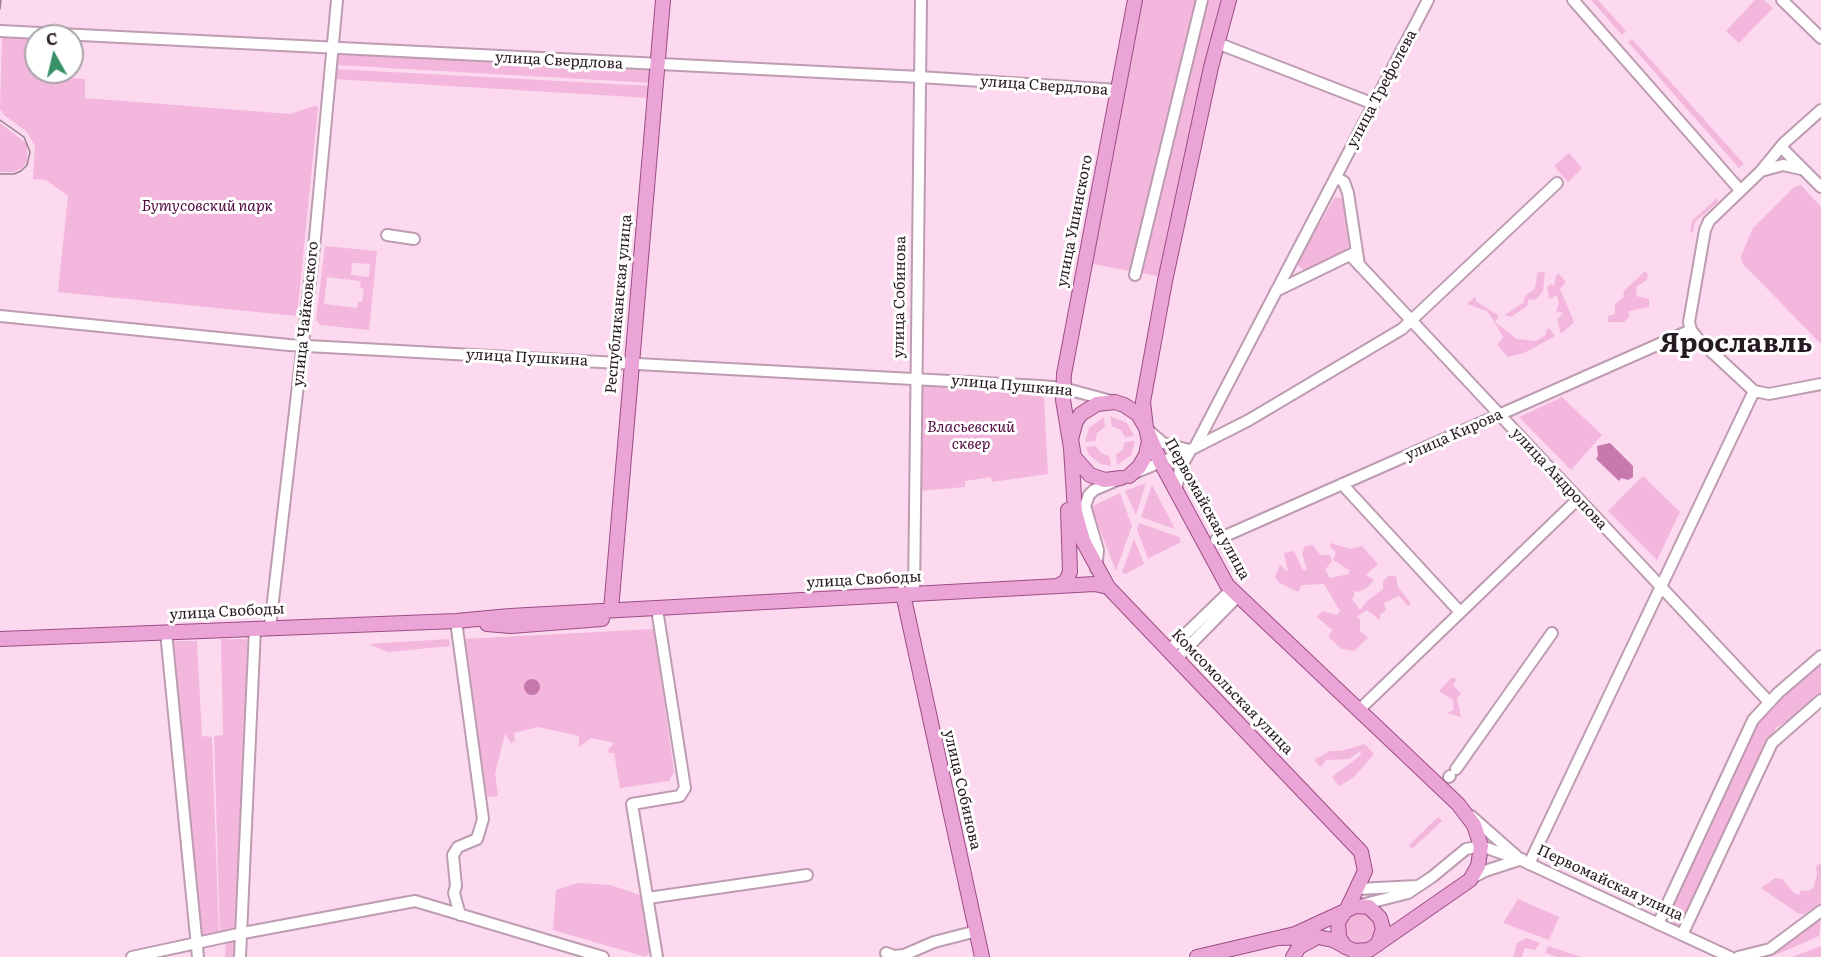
<!DOCTYPE html>
<meta charset="utf-8">
<style>
body{margin:0}
#map{position:relative;width:1821px;height:957px;overflow:hidden;background:#fcd9ef;font-family:Literata,serif}
canvas{display:block}
.north{position:absolute;left:24px;top:24px;width:60px;height:60px;box-sizing:border-box;background:#fff;border:2px solid #a8a3a7;border-radius:50%;rotate:352deg;font-size:16px;font-weight:700;line-height:24px;text-align:center;color:#261a22}
.north::after{content:'';display:block;margin:auto;width:21px;height:27px;background:#369167;clip-path:polygon(50% 0,100% 100%,50% 72%,0 100%)}
</style>
<div id="map">
<canvas width="1821" height="957"></canvas>
<div class="north">С</div>
</div>
<script>
const ctx = document.querySelector('canvas').getContext('2d');
ctx.lineJoin = 'round';
function fillPath(path, color) {
  ctx.fillStyle = color;
  ctx.fill(path, 'evenodd');
}
function shape(rows) {
  const path = new Path2D();
  for (const r of rows) {
    if (r.length === 3) {
      path.moveTo(r[0] + r[2], r[1]);
      path.arc(r[0], r[1], r[2], 0, 2 * Math.PI);
      continue;
    }
    path.moveTo(r[0], r[1]);
    for (let i = 2; i < r.length; i += 2) path.lineTo(r[i], r[i + 1]);
  }
  return path;
}
function strokePath(path, color, width, dash) {
  ctx.strokeStyle = color;
  ctx.lineWidth = width;
  ctx.lineCap = dash ? 'butt' : 'round';
  ctx.setLineDash(dash || []);
  ctx.stroke(path);
}
function label(font, color, halo, rows, align = 'center') {
  ctx.font = font + ' Literata,serif';
  ctx.lineWidth = 6;
  ctx.setLineDash([]);
  ctx.textBaseline = 'middle';
  ctx.strokeStyle = halo;
  ctx.fillStyle = color;
  for (const [text, x, y, turn = 0] of rows) {
    ctx.save();
    ctx.translate(x, y);
    ctx.rotate((+turn || 0) * Math.PI / 180);
    ctx.textAlign = isNaN(turn) ? turn : align;
    if (halo) ctx.strokeText(text, 0, 0);
    ctx.fillText(text, 0, 0);
    ctx.restore();
  }
}
const green = shape([
 [1141,0,1227,0,1163,277,1087,263],
 [1591,0,1598,0,1626,31,1622,35],
 [1755,0,1764,0,1773,8,1739,43,1726,31],
 [2,37,36,39,36,72,42,72,42,76,85,79,85,98,290,114,314,106,318,107,297,316,58,292,68,196,46,180,33,179,35,146,27,132,4,115,0,109],
 [1632,39,1744,164,1739,168,1628,42],
 [337,52,654,69,652,83,336,65],
 [335,69,652,86,650,98,334,79],
 [0,123,27,144,27,161,22,168,14,172,0,172],
 [1569,153,1582,168,1568,182,1554,166],
 [1801,185,1821,207,1821,344,1742,263,1741,256,1753,228,1794,187],
 [1335,197,1341,198,1343,203,1349,248,1310,269,1303,270,1298,265,1299,259],
 [1717,198,1718,202,1695,222,1693,233,1690,232,1692,221],
 [325,246,377,251,369,330,320,325,316,320],
 [352,263,370,264,369,277,351,275],
 [327,277,361,281,360,288,364,289,362,302,358,302,357,308,324,304],
 [1545,271,1543,291,1540,295,1535,300,1529,299,1527,306,1511,317,1505,315,1524,302,1525,296,1535,289,1537,273],
 [1645,271,1648,274,1647,280,1637,286,1636,296,1649,299,1649,307,1629,311,1629,317,1624,322,1608,322,1608,316,1615,314,1615,304,1623,298,1624,291],
 [1559,274,1566,282,1560,289,1574,322,1561,334,1557,320,1563,313,1556,311,1559,303,1557,295,1549,299,1547,287,1551,284,1554,286,1556,276],
 [1475,297,1477,302,1499,316,1495,322,1517,339,1536,341,1546,335,1546,330,1549,328,1555,336,1524,353,1508,357,1497,345,1503,337,1492,318,1487,311,1467,304],
 [918,380,1041,387,1042,397,1044,398,1048,474,992,482,991,477,965,481,965,487,917,491],
 [1562,397,1602,435,1571,470,1519,417],
 [1110,416,1127,423,1134,436,1125,437,1121,430,1112,426],
 [1104,417,1105,427,1097,433,1095,441,1085,442,1089,428],
 [1135,441,1131,455,1117,465,1116,455,1123,449,1125,442],
 [1096,446,1101,453,1109,456,1111,466,1101,464,1089,455,1086,447],
 [1643,476,1680,512,1657,560,1608,511],
 [1146,483,1136,515,1125,491],
 [1152,485,1175,529,1141,517],
 [1120,493,1132,526,1116,571,1091,507],
 [1139,523,1179,537,1181,542,1149,558,1149,561,1137,530],
 [1134,539,1144,564,1125,574,1122,572],
 [1331,543,1350,549,1362,546,1378,564,1366,575,1374,580,1368,587,1359,592,1353,591,1355,594,1352,599,1360,610,1367,601,1383,589,1383,582,1388,576,1396,576,1398,587,1411,604,1408,606,1399,596,1384,603,1386,610,1380,615,1380,620,1367,610,1357,616,1360,620,1360,631,1368,638,1354,651,1342,649,1328,637,1332,630,1317,617,1322,611,1337,615,1340,611,1324,584,1302,585,1298,592,1278,582,1275,576,1280,565,1288,572,1284,553,1294,551,1303,570,1307,570,1302,554,1305,546,1313,545,1320,555,1330,555,1332,561,1325,570,1330,578,1349,574,1349,570,1333,560,1336,553,1330,546],
 [654,629,674,772,669,781,620,788,614,753,609,753,608,750,614,743,591,738,579,747,579,736,538,727,514,733,515,741,511,743,505,734,495,773,498,796,487,797,464,639],
 [221,639,247,639,242,932,220,938,214,736,223,735],
 [449,639,450,646,388,652,368,644],
 [172,641,197,641,202,736,212,737,219,938,198,944],
 [1821,661,1821,695,1798,715,1776,728,1683,925,1681,928,1665,921,1754,722],
 [1451,678,1457,679,1453,685,1461,694,1457,698,1461,717,1447,713,1454,710,1453,700,1439,691],
 [1365,744,1374,754,1353,778,1339,786,1332,777,1361,755,1360,751,1349,759,1326,760,1321,767,1314,760,1330,751,1341,751],
 [1438,817,1442,821,1412,849,1409,845],
 [1821,863,1821,903,1804,914,1799,914,1761,888,1775,878,1782,879,1794,893,1799,895,1801,890,1808,891,1813,888,1817,875,1816,866],
 [578,883,610,885,640,895,650,951,646,957,553,930,556,890],
 [1518,899,1559,917,1549,940,1503,923],
 [1360,929,16],
 [1821,919,1819,936,1771,957,1766,957],
 [242,933,239,957,225,957,226,938],
 [1527,938,1540,943,1535,950,1525,948,1522,957,1513,957,1517,943],
 [1548,946,1581,957,1558,957,1545,953],
 [1821,946,1821,957,1792,957]
]);
const water = shape([
 [1610,443,1633,466,1633,477,1628,480,1621,478,1619,481,1596,459,1598,456,1597,446],
 [532,687,8]
]);
const minor = shape([
 [1573,0,1740,190],
 [1782,0,1821,38],
 [0,31,920,77,1117,90],
 [1217,43,1374,104],
 [1821,110,1784,143,1761,171,1709,221,1705,230,1689,322,1691,330,1699,340,1754,391,1769,394,1821,384],
 [1781,147,1821,187],
 [1761,171,1783,165,1801,169],
 [1336,177,1344,182,1348,193,1359,265],
 [387,235,414,239],
 [1350,255,1769,702],
 [1135,275,1202,0],
 [1276,291,1356,252],
 [0,316,289,345,1041,386,1063,388,1111,401],
 [1148,430,1163,443,1189,450],
 [1195,447,1428,0],
 [1132,474,1190,450,1249,420,1402,329,1557,183],
 [1342,484,1460,612],
 [1176,490,1180,469,1190,451],
 [1216,540,1691,330],
 [1096,569,1098,550,1085,506,1089,495,1094,490,1115,481],
 [914,594,921,0],
 [456,621,483,819,477,839,458,847,453,855,456,886,454,893,460,915],
 [270,627,315,238,337,0],
 [166,632,198,957],
 [1169,650,1231,590],
 [1177,658,1237,597],
 [1359,710,1578,499],
 [1456,769,1552,633],
 [1449,777,1450,776],
 [1471,816,1521,860,1730,957],
 [1529,864,1754,391],
 [1470,879,1485,871,1522,859],
 [1358,889,1417,886],
 [648,898,807,875],
 [1361,905,1408,893,1432,877,1466,849,1481,846,1515,858],
 [1658,924,1753,720,1778,693,1821,656],
 [1682,935,1772,743,1821,700],
 [886,953,894,956,904,955,934,942,977,931],
 [132,957,243,933,415,901,603,957],
 [240,957,255,628],
 [657,957,632,804,680,796,685,788,657,609],
 [1738,957,1770,949,1821,911]
]);
const major = shape([
 [1135,0,1064,374,1063,400,1071,448,1075,512,1083,541,1108,587,1361,852,1365,871,1347,909],
 [1229,0,1211,67,1165,281,1143,402,1146,428,1161,463,1227,585,1458,804,1474,825,1481,846,1478,866,1470,880,1369,950,1354,951,1333,940,1318,937,1279,938],
 [1121,478,1105,480,1090,475,1074,457,1071,439,1076,421,1081,414,1097,404,1115,402,1124,405,1138,414,1146,428,1149,441,1146,455,1139,467,1129,476],
 [1058,586,1066,581,1070,572,1068,510],
 [903,594,982,957],
 [611,610,663,0],
 [487,624,511,626,602,619],
 [0,639,456,621,510,616,1095,584,1108,587],
 [1345,947,1339,937,1338,922,1345,911,1355,906,1369,907,1380,918,1383,929,1378,944],
 [1197,957,1295,934,1345,911],
 [1293,957,1299,947,1314,939]
]);
const tram = shape([
 [0,9,1,0],
 [0,120,24,137,30,152,27,165,21,171,14,174,0,174]
]);
const streetNames = [
 ["улица Свердлова",559,61,3],
 ["улица Свердлова",1044,86,4],
 ["улица Трефолева",1382,89,-62],
 ["улица Ушинского",1075,221,-79],
 ["улица Собинова",900,297,-89],
 ["Республиканская улица",619,304,-85],
 ["улица Чайковского",306,314,-84],
 ["улица Пушкина",527,358,3],
 ["улица Пушкина",1012,386,5],
 ["улица Кирова",1454,435,-24],
 ["улица Андропова",1559,479,47],
 ["Первомайская улица",1207,509,61],
 ["улица Свободы",864,580,-3],
 ["улица Свободы",227,612,-3],
 ["Комсомольская улица",1232,692,46],
 ["улица Собинова",962,790,77],
 ["Первомайская улица",1610,883,25]
];
const parkNames = [
 ["Бутусовский парк",207,207],
 ["Власьевский",971,428],
 ["сквер",971,445]
];
const townNames = [
 ["Ярославль",1736,344]
];
fillPath(green, '#f3b6dd');
fillPath(water, '#c779ad');
strokePath(minor, '#bd9cb1', 14);
strokePath(major, '#9c4d85', 16);
strokePath(minor, '#fff', 10);
strokePath(major, '#eaa5d6', 14);
strokePath(tram, '#998090', 1.5);
label('15px', '#261a22', '#fff', streetNames);
label('italic 15px', '#4f073e', '#fff', parkNames);
label('bold 27px', '#261a22', '#fff', townNames);
</script>
